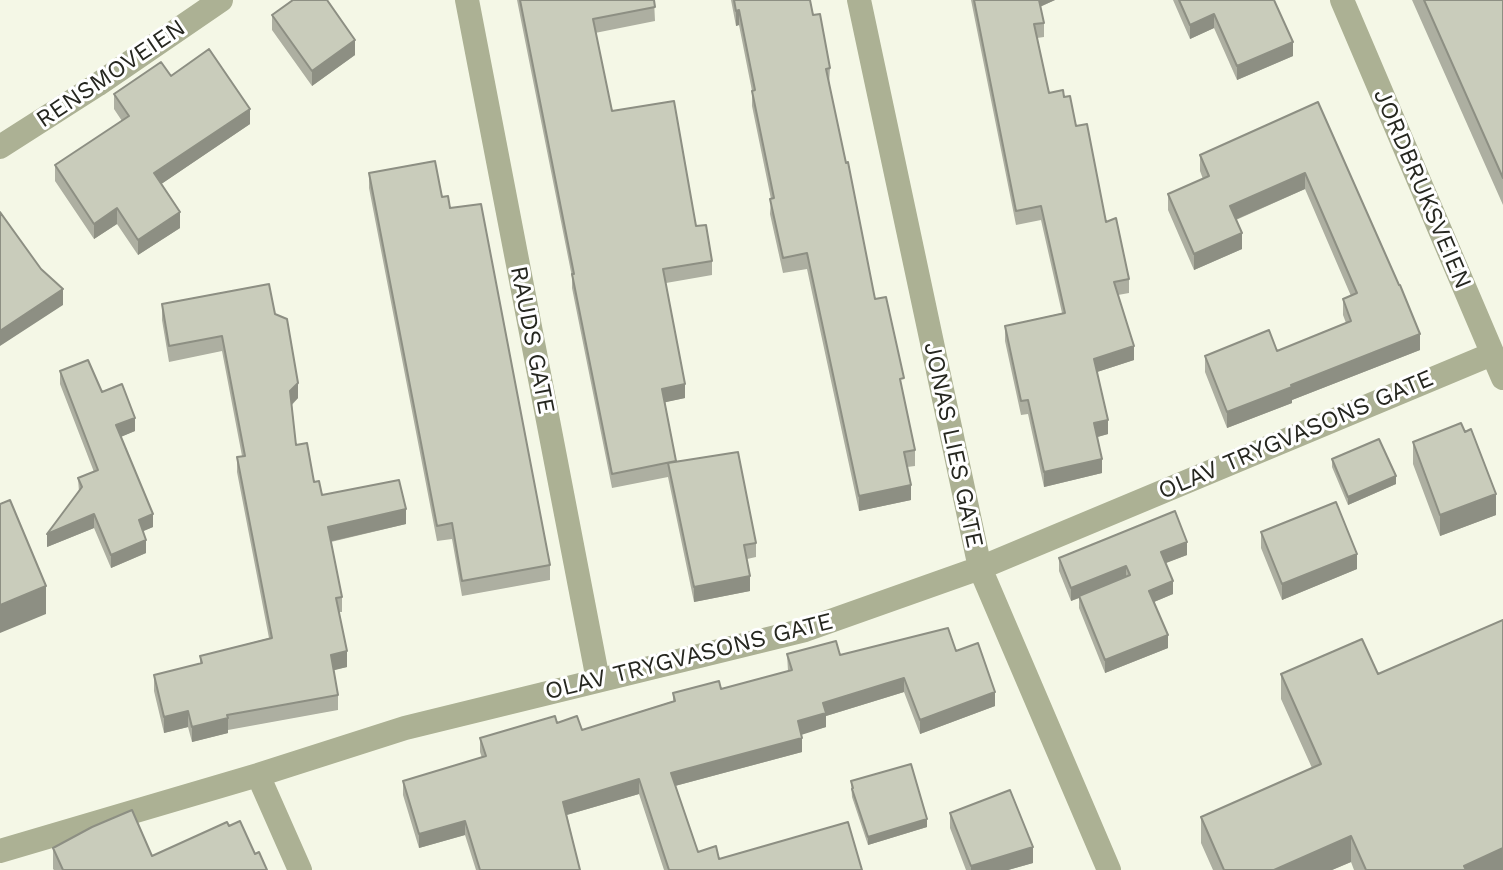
<!DOCTYPE html>
<style>
body{margin:0}
canvas{display:block;background:#f4f7e6}
</style>
<canvas width="1503" height="870"></canvas>
<script>
const ctx = document.querySelector('canvas').getContext('2d');
ctx.lineJoin = 'round';
function shape(rows) {
  const path = new Path2D();
  for (const r of rows) {
    path.moveTo(r[0], r[1]);
    for (let i = 2; i < r.length; i += 2) path.lineTo(r[i], r[i + 1]);
  }
  return path;
}
function strokePath(path, color, width, dash) {
  ctx.strokeStyle = color;
  ctx.lineWidth = width;
  ctx.lineCap = dash ? 'butt' : 'round';
  ctx.setLineDash(dash || []);
  ctx.stroke(path);
}
function fillPath(path, color) {
  ctx.fillStyle = color;
  ctx.fill(path, 'evenodd');
}
function label(font, color, halo, rows, align = 'center') {
  ctx.font = font + ' "Work Sans",sans-serif';
  ctx.lineWidth = 6;
  ctx.setLineDash([]);
  ctx.textBaseline = 'middle';
  ctx.strokeStyle = halo;
  ctx.fillStyle = color;
  for (const [text, x, y, turn = 0] of rows) {
    ctx.save();
    ctx.translate(x, y);
    ctx.rotate((+turn || 0) * Math.PI / 180);
    ctx.textAlign = isNaN(turn) ? turn : align;
    if (halo) ctx.strokeText(text, 0, 0);
    ctx.fillText(text, 0, 0);
    ctx.restore();
  }
}
const minor = shape([
 [467,0,598,680],
 [859,0,980,568,1109,870],
 [1342,0,1503,378],
 [0,147,97,85,221,0],
 [258,775,300,870],
 [0,851,258,775,405,728,805,630,980,568,1492,354]
]);
const wall = shape([
 [517,0,654,0,655,21,595,33,612,111,696,226,712,261,712,275,666,283,685,398,665,402,676,461,756,543,756,557,747,559,750,591,694,602,668,477,612,488,572,288,572,277],
 [731,0,810,0,813,15,830,68,829,84,875,299,903,394,915,450,915,466,907,467,911,500,859,511,807,269,783,273,770,214,771,199,752,106,752,91,739,25,736,26],
 [971,0,1055,0,1040,7,1044,23,1044,37,1037,38,1049,93,1064,97,1076,126,1106,222,1129,279,1129,293,1118,295,1134,360,1097,372,1108,434,1097,437,1102,473,1044,487,1028,414,1021,415,1005,341,1005,326,1062,313,1041,220,1016,225],
 [1173,0,1274,0,1293,56,1237,80,1214,28,1190,39],
 [1412,0,1503,0,1503,205],
 [272,15,355,55,312,86,272,30],
 [171,76,250,124,161,184,180,228,138,255,117,224,94,239,55,181,55,165,122,121,114,109,114,94],
 [1318,102,1420,350,1292,400,1292,403,1227,428,1205,372,1205,356,1277,351,1346,323,1343,315,1343,299,1351,296,1305,189,1236,220,1242,249,1194,270,1168,210,1168,194,1203,179,1200,171,1200,155],
 [369,173,442,197,450,208,550,565,550,580,462,596,452,539,437,541,369,188],
 [162,304,275,314,298,398,292,405,296,445,322,495,406,524,331,542,342,597,342,612,339,612,347,667,333,670,338,695,338,710,228,730,228,733,192,742,188,727,164,733,154,691,154,675,200,664,200,656,269,638,237,472,237,457,242,456,222,351,169,362,162,320],
 [60,371,102,392,135,431,120,437,153,527,143,531,146,553,111,568,94,528,47,547,79,492,78,478,94,472,60,384],
 [1413,442,1496,515,1440,536,1413,464],
 [1332,459,1396,484,1348,505,1332,467],
 [1261,532,1357,569,1282,600,1261,548],
 [1187,555,1165,563,1173,594,1154,602,1168,648,1105,673,1079,608,1079,598,1071,601,1059,571,1059,558],
 [956,651,995,706,920,734,904,692,826,716,826,727,801,734,802,752,675,786,698,852,719,859,862,870,664,870,639,794,567,815,580,870,476,870,465,835,419,848,403,795,403,781,482,758,480,752,480,738,557,723,582,730,673,701,673,693,721,689,788,671,787,654,840,655],
 [1281,674,1378,674,1503,870,1354,870,1351,862,1332,870,1213,870,1201,843,1201,817,1312,768,1281,699],
 [851,781,927,827,868,845,852,797],
 [950,813,1033,863,1008,870,966,870,950,828],
 [229,826,255,854,267,870,54,870,53,869,53,848,152,856]
]);
const shadedWall = shape([
 [1037,0,1055,0,1037,8],
 [739,10,739,25,736,26,736,11],
 [1214,14,1214,28,1190,39,1190,25],
 [355,40,355,55,312,86,312,71],
 [1293,42,1293,56,1237,80,1237,66],
 [250,109,250,124,154,189,154,173],
 [1305,173,1305,189,1230,222,1230,206],
 [117,208,117,224,94,239,94,224],
 [180,212,180,228,138,255,138,240],
 [1242,233,1242,249,1194,270,1194,254],
 [63,289,63,305,0,346,0,331],
 [1420,334,1420,350,1292,400,1292,403,1227,428,1227,412,1291,385],
 [1134,346,1134,360,1094,373,1094,359],
 [298,383,298,398,290,406,290,391],
 [685,384,685,398,662,403,662,389],
 [135,418,135,431,116,439,116,425],
 [1108,420,1108,434,1094,438,1094,423],
 [1102,459,1102,473,1044,487,1044,472],
 [1396,476,1396,484,1348,505,1348,497],
 [911,485,911,500,859,511,859,496],
 [1496,494,1496,515,1440,536,1440,515],
 [406,509,406,524,328,542,328,527],
 [94,514,94,528,47,547,47,534],
 [153,514,153,527,139,533,139,520],
 [146,540,146,553,111,568,111,555],
 [1187,542,1187,555,1161,565,1161,552],
 [1357,554,1357,569,1282,600,1282,584],
 [1126,566,1126,579,1071,601,1071,588],
 [750,576,750,591,694,602,694,587],
 [1173,581,1173,594,1149,604,1149,591],
 [46,586,46,614,0,633,0,605],
 [1168,635,1168,648,1105,673,1105,660],
 [347,651,347,667,331,671,331,655],
 [904,678,904,692,826,716,826,727,798,736,798,721,823,703],
 [995,692,995,706,920,734,920,720],
 [188,711,188,727,164,733,164,717],
 [228,718,228,733,192,742,192,727],
 [802,738,802,752,671,787,671,773],
 [639,779,639,794,563,816,563,802],
 [927,819,927,827,868,845,868,837],
 [465,821,465,835,419,848,419,834],
 [1351,836,1351,862,1332,870,1274,870],
 [1033,847,1033,863,1008,870,971,870,971,866],
 [1503,848,1503,870,1464,870,1464,866]
]);
const building = shape([
 [293,0,327,0,355,40,312,71,272,15,293,0],
 [520,0,654,0,655,7,593,19,612,111,674,101,696,226,706,225,712,261,663,269,685,384,662,389,676,461,612,474,572,274,574,274,520,0],
 [734,0,810,0,813,15,820,14,830,68,826,69,846,163,848,162,875,299,886,297,904,378,900,379,915,450,904,452,911,485,859,496,807,253,783,258,770,199,774,198,752,91,755,90,739,10,736,11,734,0],
 [974,0,1039,0,1044,23,1034,24,1049,93,1063,90,1064,97,1070,96,1076,126,1087,124,1106,222,1116,218,1129,279,1114,282,1134,346,1094,359,1108,420,1094,423,1102,459,1044,472,1028,400,1021,401,1005,326,1065,313,1041,206,1016,211,974,0],
 [1179,0,1274,0,1293,42,1237,66,1214,14,1190,25,1179,0],
 [1424,0,1503,0,1503,178,1424,0],
 [209,49,250,109,154,173,180,212,138,240,117,208,94,224,55,165,129,116,114,94,161,62,171,76,209,49],
 [1318,102,1399,285,1400,285,1420,334,1291,385,1292,387,1227,412,1205,356,1269,330,1277,351,1351,321,1343,299,1357,293,1305,173,1230,206,1242,233,1194,254,1168,194,1209,176,1200,155,1318,102],
 [435,161,442,197,448,196,450,208,481,204,550,565,462,581,452,523,437,526,369,173,435,161],
 [0,212,41,269,63,289,0,331,0,212],
 [269,284,275,314,287,319,298,383,290,391,296,445,307,443,314,482,319,481,322,495,399,480,406,509,328,527,342,597,336,598,347,651,331,655,338,695,227,715,228,718,192,727,188,711,164,717,154,675,202,663,200,656,272,638,237,457,245,456,222,336,169,346,162,304,269,284],
 [88,360,102,392,122,384,135,418,116,425,153,514,139,520,146,540,111,555,94,514,47,534,82,487,78,478,98,470,60,371,88,360],
 [1461,423,1465,432,1471,429,1496,494,1440,515,1413,442,1461,423],
 [1379,439,1396,476,1348,497,1332,459,1379,439],
 [738,452,756,543,744,545,750,576,694,587,668,463,738,452],
 [10,500,46,586,0,605,0,504,10,500],
 [1336,502,1357,554,1282,584,1261,532,1336,502],
 [1175,511,1187,542,1161,552,1173,581,1149,591,1168,635,1105,660,1079,596,1130,575,1126,566,1071,588,1059,558,1175,511],
 [1503,620,1503,848,1464,866,1466,870,1366,870,1351,836,1274,870,1224,870,1201,817,1321,764,1281,674,1362,639,1378,674,1503,620],
 [948,628,956,651,978,643,995,692,920,720,904,678,823,703,826,713,798,721,802,738,671,773,698,852,716,846,719,859,848,822,862,870,669,870,639,779,563,802,580,870,480,870,465,821,419,834,403,781,486,756,480,738,555,716,557,723,577,716,582,730,675,701,673,693,719,681,721,689,792,670,787,654,836,641,840,655,948,628],
 [911,764,927,819,868,837,852,789,853,788,851,781,911,764],
 [1010,790,1033,847,971,866,950,813,1010,790],
 [132,810,152,856,227,822,229,826,240,821,255,854,259,852,267,870,63,870,53,848,92,827,132,810]
]);
const streetNames = [
 ["RENSMOVEIEN",111,74,-34],
 ["JORDBRUKSVEIEN",1422,189,67],
 ["RAUDS GATE",532,340,79],
 ["OLAV TRYGVASONS GATE",1296,435,-23],
 ["JONAS LIES GATE",953,445,78],
 ["OLAV TRYGVASONS GATE",689,657,-14]
];
strokePath(minor, '#acb194', 24);
fillPath(wall, '#adafa1');
fillPath(shadedWall, '#8d8f83');
fillPath(building, '#c9ccbb');
strokePath(building, '#8d8f83', 2);
label('24px', '#262720', '#fff', streetNames);
</script>
